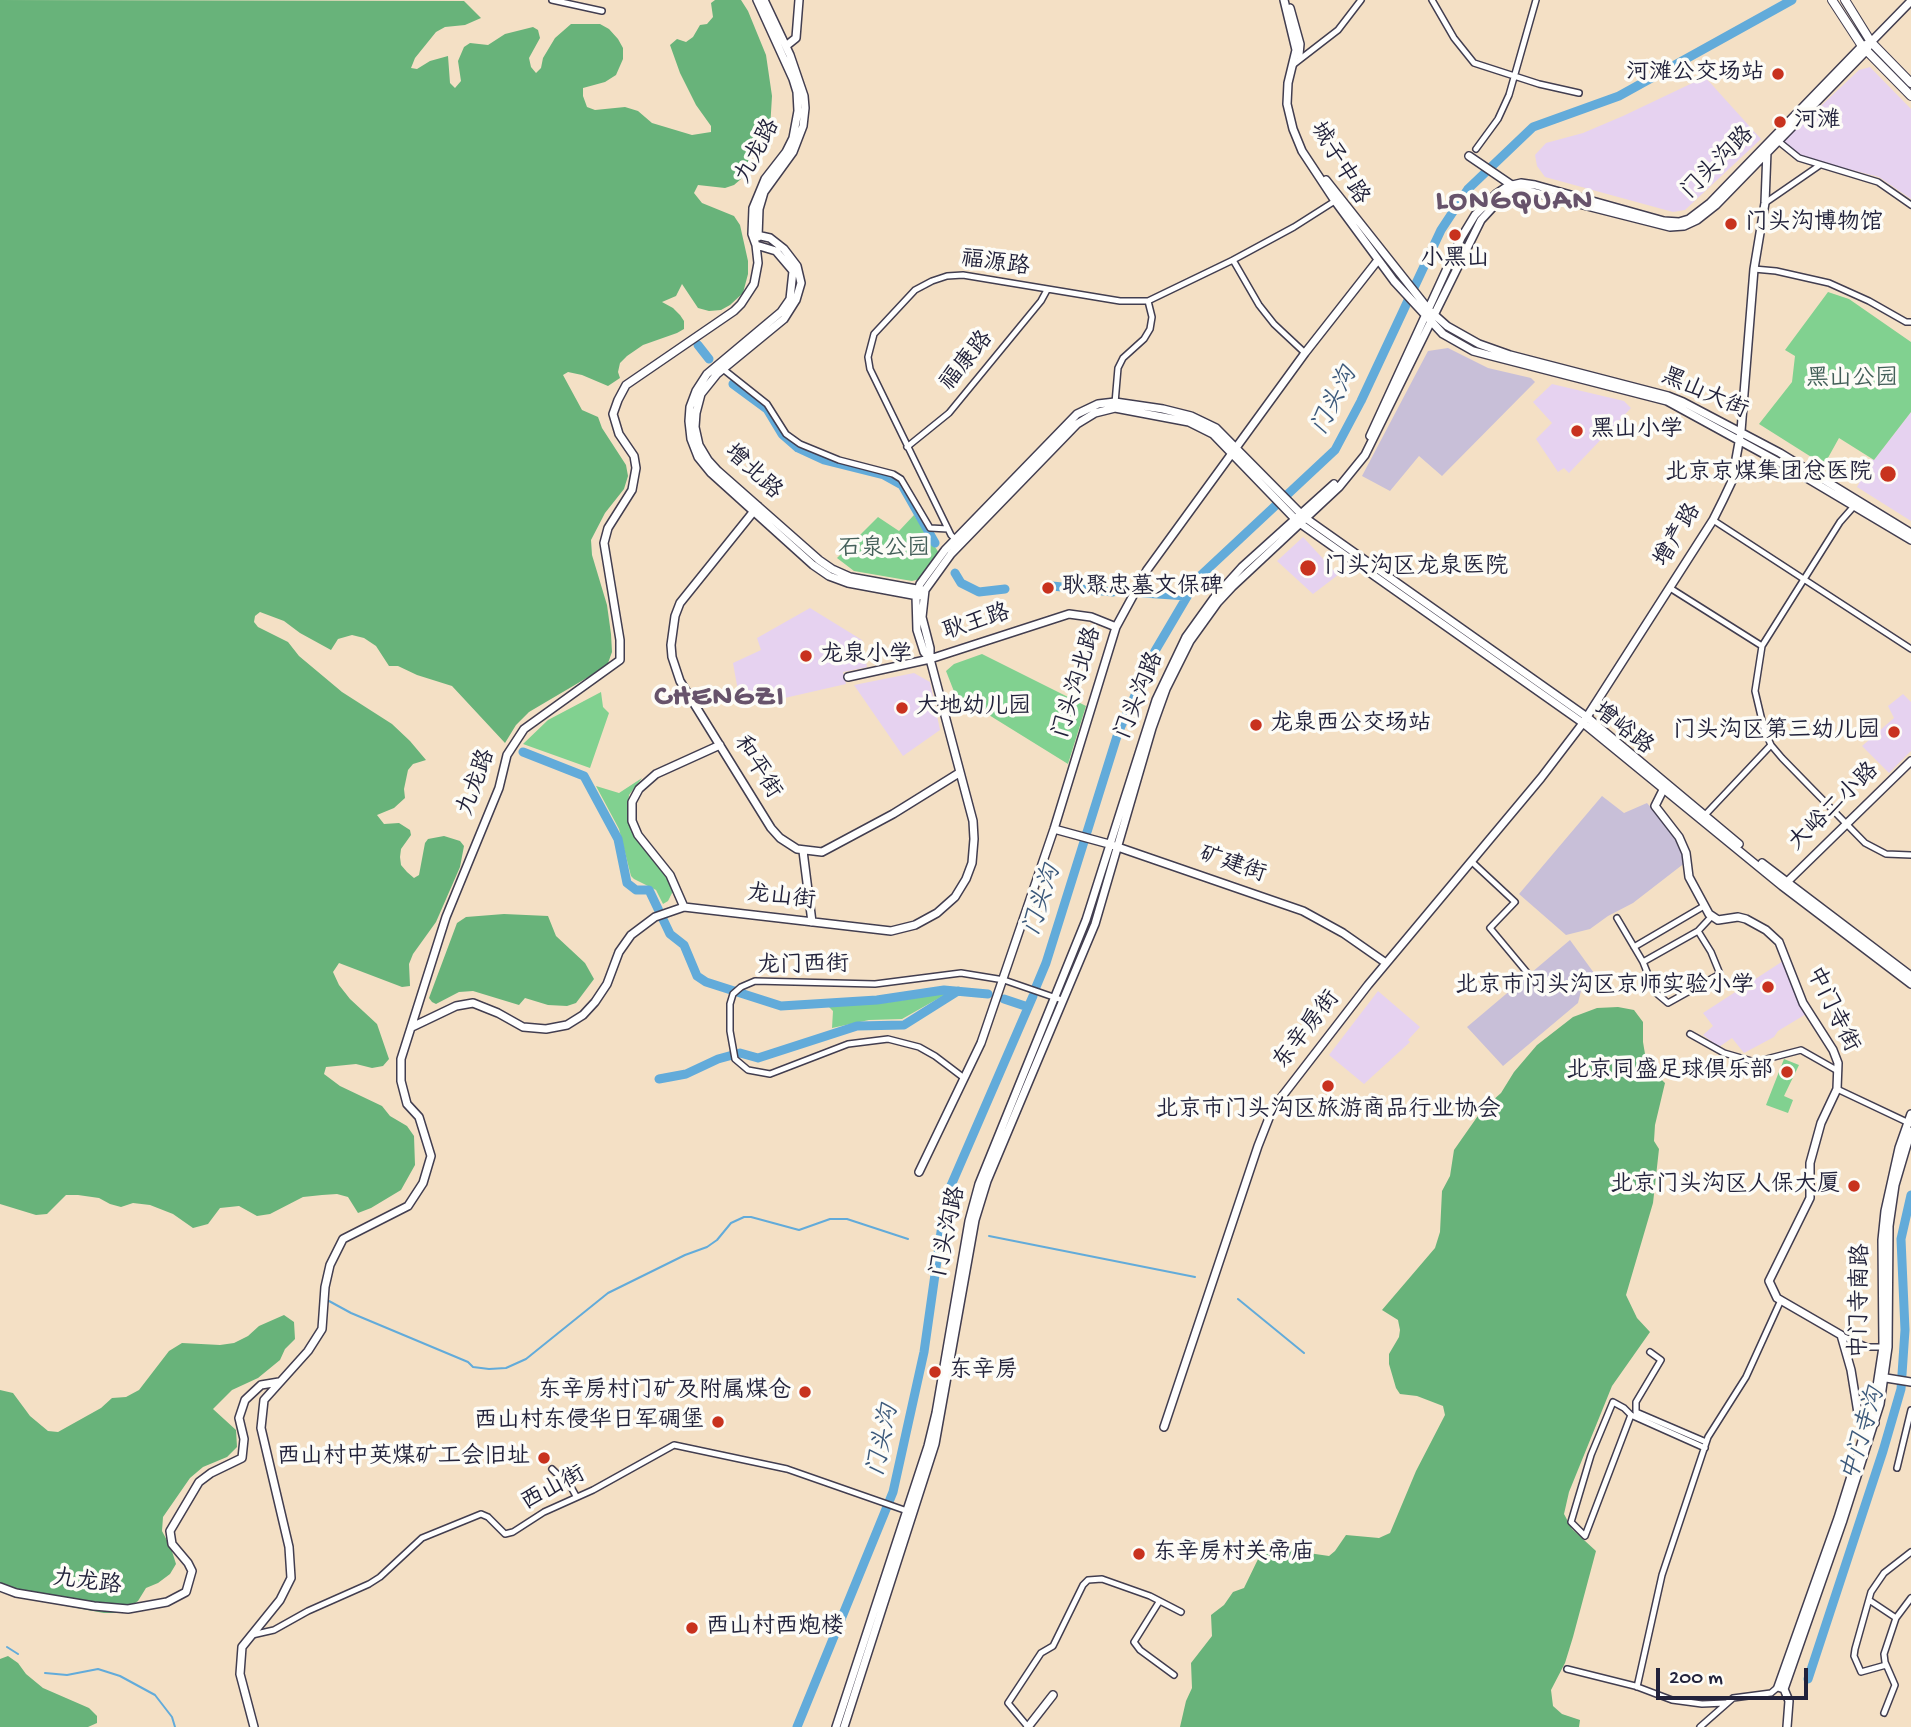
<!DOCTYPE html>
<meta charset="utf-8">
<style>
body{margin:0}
#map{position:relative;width:1911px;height:1727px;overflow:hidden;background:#f4e0c5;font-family:"Gochi Hand",sans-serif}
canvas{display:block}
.scale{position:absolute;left:1656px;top:1668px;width:152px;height:32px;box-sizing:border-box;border:4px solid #22223b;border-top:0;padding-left:9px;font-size:21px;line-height:24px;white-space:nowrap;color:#22223b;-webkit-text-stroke:5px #fdfcf7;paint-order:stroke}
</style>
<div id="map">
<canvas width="1911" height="1727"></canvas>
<div class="scale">200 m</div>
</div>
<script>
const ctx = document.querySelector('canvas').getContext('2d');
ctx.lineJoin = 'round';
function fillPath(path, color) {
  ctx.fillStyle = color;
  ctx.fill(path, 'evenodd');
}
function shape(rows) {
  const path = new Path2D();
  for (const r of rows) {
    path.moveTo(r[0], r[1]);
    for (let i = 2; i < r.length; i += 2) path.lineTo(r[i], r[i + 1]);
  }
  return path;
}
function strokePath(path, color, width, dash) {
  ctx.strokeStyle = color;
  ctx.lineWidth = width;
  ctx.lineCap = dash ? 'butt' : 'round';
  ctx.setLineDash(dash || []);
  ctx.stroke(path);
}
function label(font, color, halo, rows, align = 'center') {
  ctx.font = font + ' "Gochi Hand","LXGW WenKai TC",sans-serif';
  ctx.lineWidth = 7;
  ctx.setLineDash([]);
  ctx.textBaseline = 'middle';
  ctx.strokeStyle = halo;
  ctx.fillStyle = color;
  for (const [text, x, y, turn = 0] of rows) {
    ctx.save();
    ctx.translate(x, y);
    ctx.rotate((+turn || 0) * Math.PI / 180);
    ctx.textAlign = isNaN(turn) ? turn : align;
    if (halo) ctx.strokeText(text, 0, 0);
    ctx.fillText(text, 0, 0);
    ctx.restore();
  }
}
const built = shape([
 [1870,67,1911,109,1911,199,1879,177,1813,160,1797,153,1784,141,1859,70],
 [1705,77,1761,139,1685,210,1673,212,1545,177,1537,166,1535,155,1546,143,1583,133,1623,116],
 [1552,384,1624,401,1631,408,1569,473,1564,468,1558,472,1536,439,1552,423,1533,402],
 [1911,412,1911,521,1857,487,1872,459,1874,460],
 [1303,537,1338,575,1313,594,1277,561],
 [810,608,862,640,867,667,843,672,846,684,741,708,733,663,761,650,757,638],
 [914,673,930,682,940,730,903,756,854,685],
 [1903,694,1911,702,1911,751,1889,773,1862,746,1894,718,1888,706],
 [1783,961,1806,1014,1778,1031,1774,1037,1744,1053,1732,1038,1719,1047,1703,1035,1713,1026,1703,1013],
 [1378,991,1420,1027,1408,1040,1410,1042,1364,1084,1329,1055]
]);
const industrial = shape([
 [1448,348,1488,368,1531,378,1535,382,1442,476,1419,456,1390,491,1362,476,1428,351],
 [1602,796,1624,813,1647,803,1663,821,1678,842,1686,862,1633,903,1608,916,1590,929,1566,935,1519,894],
 [1570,940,1594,973,1583,983,1578,1003,1503,1066,1467,1027]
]);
const green = shape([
 [1828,292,1849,299,1911,342,1911,412,1874,460,1839,438,1824,465,1759,424,1792,382,1795,356,1785,350],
 [914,515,939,553,920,579,912,581,854,571,837,558,878,517,899,531],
 [982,654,1086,706,1068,764,955,694,946,671,954,664],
 [601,692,603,707,609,713,590,768,523,744,548,720],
 [642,778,629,795,628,812,634,837,661,868,673,891,668,901,663,904,656,890,634,879,631,876,619,829,596,786,619,793],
 [948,993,902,1019,869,1020,832,1028,833,1011,828,1006,884,1003],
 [1784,1059,1799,1065,1784,1096,1793,1100,1788,1113,1766,1105]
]);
const forest = shape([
 [0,0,464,1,481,18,465,25,445,27,436,32,415,58,411,68,417,69,430,61,448,56,450,83,455,88,461,81,458,61,464,47,470,43,488,45,505,34,533,27,538,30,540,38,529,58,531,67,536,73,541,68,543,58,555,38,571,24,600,24,609,29,618,39,623,48,623,59,616,75,605,82,583,88,583,96,587,107,595,110,625,107,638,111,652,123,692,135,711,132,711,126,696,105,680,73,670,45,677,39,686,42,693,37,700,25,707,24,713,17,711,3,715,0,741,0,748,11,766,55,772,96,770,129,756,142,741,179,734,185,725,188,698,185,694,193,702,203,734,216,740,225,748,261,748,274,743,293,730,305,721,310,709,311,698,308,682,284,676,296,662,302,673,308,680,315,684,321,684,329,677,333,643,345,627,356,620,363,618,372,620,378,608,386,582,375,568,372,563,375,582,410,598,417,602,428,626,465,628,476,624,489,605,513,591,540,592,555,607,605,611,634,612,652,607,666,529,712,516,725,505,743,452,686,417,675,398,666,389,666,376,646,364,638,352,635,338,639,331,650,300,633,284,621,260,612,255,616,254,622,258,627,288,642,299,656,342,692,392,724,410,741,426,760,413,764,408,770,404,789,405,798,394,808,377,815,384,824,399,823,410,830,411,835,401,849,400,857,401,865,407,872,414,878,419,875,425,843,428,839,444,836,460,841,464,846,460,867,436,922,413,954,409,964,410,986,402,987,339,963,333,972,339,985,350,999,377,1024,389,1059,383,1066,372,1068,356,1064,326,1067,324,1074,340,1086,382,1106,390,1116,407,1126,414,1136,415,1165,401,1190,371,1208,358,1213,348,1197,337,1194,322,1195,303,1197,270,1214,257,1216,239,1206,220,1208,208,1224,193,1228,173,1214,150,1205,133,1203,121,1207,110,1204,99,1198,78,1195,66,1195,47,1214,36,1215,0,1204],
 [504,914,548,916,556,936,585,963,594,979,576,1003,567,1006,548,1005,525,998,519,1005,473,991,459,992,436,1004,432,1002,429,998,457,923,466,917],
 [1618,1007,1634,1010,1643,1022,1643,1042,1647,1066,1665,1083,1655,1125,1654,1141,1659,1149,1653,1203,1626,1295,1637,1318,1650,1332,1612,1386,1569,1492,1564,1514,1572,1529,1596,1551,1573,1637,1565,1663,1551,1690,1553,1706,1562,1714,1580,1720,1579,1727,1180,1727,1186,1701,1192,1688,1191,1663,1212,1636,1211,1615,1224,1605,1233,1592,1244,1588,1260,1555,1268,1551,1281,1549,1329,1556,1335,1551,1346,1535,1379,1538,1390,1533,1416,1471,1445,1415,1443,1406,1417,1396,1400,1394,1396,1388,1389,1364,1389,1354,1399,1337,1400,1330,1398,1320,1382,1310,1435,1248,1440,1232,1442,1191,1450,1176,1454,1150,1482,1110,1501,1093,1514,1072,1537,1045,1573,1017,1597,1008],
 [284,1315,294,1322,295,1339,285,1349,280,1360,258,1378,232,1390,213,1409,236,1430,237,1447,227,1457,203,1467,190,1478,163,1517,162,1531,171,1548,176,1564,170,1574,158,1583,146,1588,138,1601,120,1613,104,1613,12,1596,0,1590,0,1390,13,1393,30,1416,48,1431,58,1432,101,1408,112,1398,126,1397,139,1390,169,1351,182,1343,220,1345,234,1343,248,1336,259,1326],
 [8,1656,18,1663,26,1674,43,1688,89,1708,97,1716,97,1723,88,1727,0,1727,0,1659]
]);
const stream = shape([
 [989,1236,1195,1277],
 [1238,1299,1304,1353],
 [329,1301,351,1313,468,1362,473,1367,489,1369,506,1368,526,1359,608,1293,685,1255,707,1247,717,1240,731,1223,744,1217,751,1217,799,1230,830,1219,847,1219,908,1239],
 [7,1647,18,1654],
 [45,1673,67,1675,98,1669,120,1676,155,1695,172,1717,175,1727]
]);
const river = shape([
 [698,345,709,359],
 [733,384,767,409,782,434,798,448,824,460,884,475,902,485,935,543],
 [955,573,961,583,979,592,1005,589],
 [1052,586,1113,592],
 [1143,593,1187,596],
 [523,752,584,776,618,839,627,883,636,890,649,890,670,934,684,945,697,976,706,982,781,1006,877,1000,944,990,988,994],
 [1036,987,1046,963,1118,733,1155,651,1198,578,1335,450,1361,401,1441,230,1468,189,1533,127,1619,96,1792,0],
 [1004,999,1028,1007],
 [659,1079,686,1074,718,1059,740,1053,758,1058,857,1026,904,1025,958,991],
 [1808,1679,1883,1451,1901,1389,1905,1330,1901,1239,1911,1195],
 [797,1727,893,1492,924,1352,946,1197,1033,996]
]);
const street = shape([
 [552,0,602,11],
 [1432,0,1454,38,1474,63,1539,84,1579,93],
 [1294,64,1338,30,1361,0],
 [1778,141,1799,158,1878,182,1911,205],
 [1476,149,1498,119,1509,95,1536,0],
 [1765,203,1820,165],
 [1233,260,1259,305,1274,324,1305,353],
 [1754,269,1776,271,1829,283,1869,301,1906,322,1911,322],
 [723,369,767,404,786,434,800,444,839,460,893,474,901,479,930,528,948,529],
 [1115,403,1118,368,1123,358,1144,339,1150,329,1152,317,1148,301],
 [907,447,949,413,1041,301,1047,290],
 [1855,505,1840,522,1762,646,1755,691,1764,729,1771,745,1782,758,1865,843,1886,854,1911,855],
 [1713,520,1911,649],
 [957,541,951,535,870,369,868,357,874,334,915,290,932,281,947,276,963,275,1120,301,1148,301,1233,260,1294,227,1338,199],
 [1670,588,1762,646],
 [1705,815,1771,745],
 [1471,861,1515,902,1490,928,1535,982],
 [1617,918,1643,962],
 [1698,931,1711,952,1720,974,1668,1003,1655,992,1643,962,1698,931,1711,917],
 [1634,947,1704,906],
 [1690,1034,1724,1053,1755,1062,1801,1050,1838,1071],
 [964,1078,935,1056,919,1047,888,1039,848,1044,770,1074,748,1070,735,1059,730,1031,730,1004,733,994,741,987,755,981,875,984,961,973,1004,980,1062,1000],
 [1837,1089,1911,1124],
 [1842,1336,1867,1347,1885,1347],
 [1650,1352,1661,1360,1636,1402,1636,1412,1706,1442],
 [1631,1415,1624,1408,1613,1402,1591,1455,1571,1522,1585,1536,1631,1415,1705,1448],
 [1897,1468,1911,1410],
 [552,1469,571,1487,576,1496],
 [1869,1600,1896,1618,1884,1654,1885,1662,1895,1685,1884,1713],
 [1159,1602,1134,1642,1140,1650,1174,1675],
 [1896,1618,1911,1598],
 [252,1635,274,1630,308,1611,369,1584,380,1577,422,1538,481,1514,488,1517,505,1534,513,1532,544,1512,593,1490,674,1445,787,1469,910,1512],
 [1886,1665,1861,1672,1854,1656,1855,1649,1871,1592,1884,1573,1911,1552],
 [1567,1669,1635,1686,1672,1700,1702,1704,1726,1703],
 [1637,1687,1662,1575,1708,1437,1746,1377,1781,1300],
 [1028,1727,1008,1703,1041,1653,1053,1646,1083,1585,1088,1580,1102,1579,1150,1596,1181,1612],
 [1700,1727,1733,1698,1771,1693,1778,1687]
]);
const secondary = shape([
 [1284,0,1296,50,1288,83,1287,104,1293,129,1302,151,1335,201,1394,281,1443,334,1473,351,1488,355,1667,401,1795,471,1911,540],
 [1290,8,1300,44,1299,55],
 [786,46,796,38,799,0],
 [1469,156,1513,186],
 [1326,180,1429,310,1447,326,1479,344,1510,355,1668,396,1683,402,1780,453,1911,533],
 [752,234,770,238,784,249,797,266,801,283,796,300,784,319,717,374,701,394,696,413,695,427,699,445,708,460,718,471,819,560,832,569,850,577,922,590],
 [758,237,759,209,764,192,793,152,803,126,805,108,804,96,790,55,764,0],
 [756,245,776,251,793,271,790,299,781,312,707,374,696,391,690,407,689,421,691,439,698,457,711,473,813,565,829,576,848,583,918,596],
 [1370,436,1461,238,1475,215,1496,194,1508,186,1521,183,1535,185,1664,221,1679,222,1689,219,1710,203,1862,46,1867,44],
 [758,506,680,603,675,616,671,645,672,657,680,681,771,828,780,838,797,849,822,852,893,814,959,773],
 [929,658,924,652,917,630,916,596,920,584,945,550,1077,414,1098,404,1115,402,1163,409,1191,416,1216,428,1304,517,1587,717,1739,844],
 [848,677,930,659,1069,614,1091,617,1116,627],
 [1664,788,1655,806,1679,837,1686,853,1689,877,1709,914,1718,920,1738,917,1746,919,1766,930,1779,942,1803,1003,1833,1050,1838,1063,1837,1089,1821,1123,1810,1163,1810,1198,1769,1281,1777,1298,1841,1335,1851,1370,1858,1413,1864,1419,1875,1423],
 [1054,829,1109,844,1303,911,1343,933,1386,963],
 [803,851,812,922],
 [1762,863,1911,976],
 [1786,883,1911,761],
 [684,907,670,875,638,835,632,821,632,802,639,789,656,774,720,745],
 [412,1027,456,1006,473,1003,498,1013,523,1027,546,1029,567,1025,583,1015,595,1002,607,984,619,952,631,935,655,917,684,907,891,931,915,925,937,913,955,897,966,879,972,863,974,839,973,821,930,659,930,648,922,617,925,590,951,554,1077,424,1095,413,1115,408,1189,422,1213,434,1298,522,1583,723,1782,886,1911,984],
 [919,1172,981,1043,1054,829,1116,627,1147,570,1305,353,1378,260],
 [1880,1377,1911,1382],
 [1164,1427,1258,1146,1269,1118,1280,1099,1368,985,1541,778,1583,723,1713,520,1723,500,1732,481,1741,431,1754,269,1765,203,1767,151],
 [0,1587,16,1593,94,1606,128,1609,167,1602,186,1592,192,1571,188,1563,172,1544,170,1531,199,1482,211,1473,242,1458,244,1439,239,1418,245,1400,261,1385,279,1382],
 [1784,1689,1843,1520,1880,1404,1888,1347,1889,1226,1895,1185,1911,1131],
 [254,1727,240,1674,242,1647,280,1600,291,1578,289,1547,261,1428,264,1400,308,1351,322,1329,325,1287,330,1265,343,1239,408,1206,423,1183,431,1156,419,1117,407,1104,401,1081,401,1059,446,917,499,788,507,755,524,729,620,660,620,640,604,543,608,528,632,490,636,468,634,456,619,434,613,414,618,400,626,385,734,311,741,304,754,284,758,263,756,245,752,234,753,208,765,179,786,152,793,138,798,111,797,92,793,79,757,0],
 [836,1727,928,1446,936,1413,969,1221,979,1184,1086,920,1156,700,1186,637,1214,598,1242,567,1334,484],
 [844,1727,935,1444,975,1220,987,1181,1095,924,1152,728,1166,689,1190,641,1218,602,1232,587,1339,487,1365,455,1481,220,1504,195,1520,189,1670,227,1684,226,1697,220,1716,205,1866,51,1871,42,1911,1],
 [1028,1727,1053,1695],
 [1787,1727,1789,1701,1784,1689,1778,1687,1838,1518,1875,1399,1883,1347,1882,1240,1885,1211,1899,1148,1911,1114]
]);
const primary = shape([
 [1832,0,1862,46,1911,96],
 [1845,0,1871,42,1911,83]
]);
const markers = [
 [1778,74,7,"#c8321e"],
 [1780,122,7,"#c8321e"],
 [1731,224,7,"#c8321e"],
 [1455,235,7,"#c8321e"],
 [1577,431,7,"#c8321e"],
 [1888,474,9,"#c8321e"],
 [1308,568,9,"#c8321e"],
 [1048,588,7,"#c8321e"],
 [806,656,7,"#c8321e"],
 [902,708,7,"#c8321e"],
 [1256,725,7,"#c8321e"],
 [1894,732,7,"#c8321e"],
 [1768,987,7,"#c8321e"],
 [1787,1072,7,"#c8321e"],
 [1328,1086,7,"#c8321e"],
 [1854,1186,7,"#c8321e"],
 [935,1372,7,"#c8321e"],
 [805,1392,7,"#c8321e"],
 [718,1422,7,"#c8321e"],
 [544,1458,7,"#c8321e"],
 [1139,1554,7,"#c8321e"],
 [692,1628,7,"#c8321e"]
];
const poiNames = [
 ["河滩公交场站",1764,74,"right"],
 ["河滩",1794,122],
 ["门头沟博物馆",1745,224],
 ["小黑山",1455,260,"center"],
 ["黑山小学",1591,431],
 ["北京京煤集团总医院",1872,474,"right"],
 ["门头沟区龙泉医院",1324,568],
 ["耿聚忠墓文保碑",1062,588],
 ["龙泉小学",820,656],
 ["大地幼儿园",916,708],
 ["龙泉西公交场站",1270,725],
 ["门头沟区第三幼儿园",1880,732,"right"],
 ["北京市门头沟区京师实验小学",1754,987,"right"],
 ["北京同盛足球俱乐部",1773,1072,"right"],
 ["北京市门头沟区旅游商品行业协会",1328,1111,"center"],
 ["北京门头沟区人保大厦",1840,1186,"right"],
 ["东辛房",949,1372],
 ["东辛房村门矿及附属煤仓",791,1392,"right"],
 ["西山村东侵华日军碉堡",704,1422,"right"],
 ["西山村中英煤矿工会旧址",530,1458,"right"],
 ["东辛房村关帝庙",1153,1554],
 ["西山村西炮楼",706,1628]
];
const streetNames = [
 ["九龙路",759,152,-62],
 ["城子中路",1338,164,59],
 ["门头沟路",1719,164,-45],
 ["福源路",995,265,8],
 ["福康路",968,362,-51],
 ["黑山大街",1704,395,24],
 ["增北路",752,473,43],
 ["增产路",1679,536,-59],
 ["耿王路",977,624,-18],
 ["门头沟北路",1079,683,-73],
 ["门头沟路",1141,696,-68],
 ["增峪路",1622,730,38],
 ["和平街",756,768,58],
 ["九龙路",478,783,-70],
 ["大峪二小路",1835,808,-44],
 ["矿建街",1232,866,19],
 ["龙山街",781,899,7],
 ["龙门西街",803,967,-1],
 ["中门寺街",1831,1010,64],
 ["东辛房街",1308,1031,-52],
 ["门头沟路",950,1232,-78],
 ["中门寺南路",1862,1301,-89],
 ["西山街",554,1490,-28],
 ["九龙路",87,1584,7]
];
const parkNames = [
 ["黑山公园",1852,380],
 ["石泉公园",884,550]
];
const waterNames = [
 ["门头沟",1336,402,-63],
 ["门头沟",1044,901,-72],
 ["中门寺沟",1865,1435,-73],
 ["门头沟",885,1441,-78]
];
const districtNames = [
 ["LONGQUAN",1515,203],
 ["CHENGZI",720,699]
];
fillPath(built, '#e6d2f0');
fillPath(industrial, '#c8bfd8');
fillPath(green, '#81d190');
fillPath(forest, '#68b37a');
strokePath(stream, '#62abda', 2);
strokePath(river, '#62abda', 9);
strokePath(street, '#423e50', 8);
strokePath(secondary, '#423e50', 10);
strokePath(primary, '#423e50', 10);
strokePath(street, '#fff', 5);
strokePath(secondary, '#fff', 7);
strokePath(primary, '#fff', 8);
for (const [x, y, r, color] of markers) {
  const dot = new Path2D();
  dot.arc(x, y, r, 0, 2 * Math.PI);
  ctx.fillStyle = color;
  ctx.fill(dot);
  strokePath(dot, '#fdfcf7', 2.5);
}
label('23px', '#22223b', '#fdfcf7', poiNames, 'left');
label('23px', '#22223b', '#fdfcf7', streetNames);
label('23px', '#435f59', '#fdfcf7', parkNames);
label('italic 24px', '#3c597b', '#fdfcf7', waterNames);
ctx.letterSpacing = '2px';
label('bold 30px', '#67536b', '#fdfcf7', districtNames);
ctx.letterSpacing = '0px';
</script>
